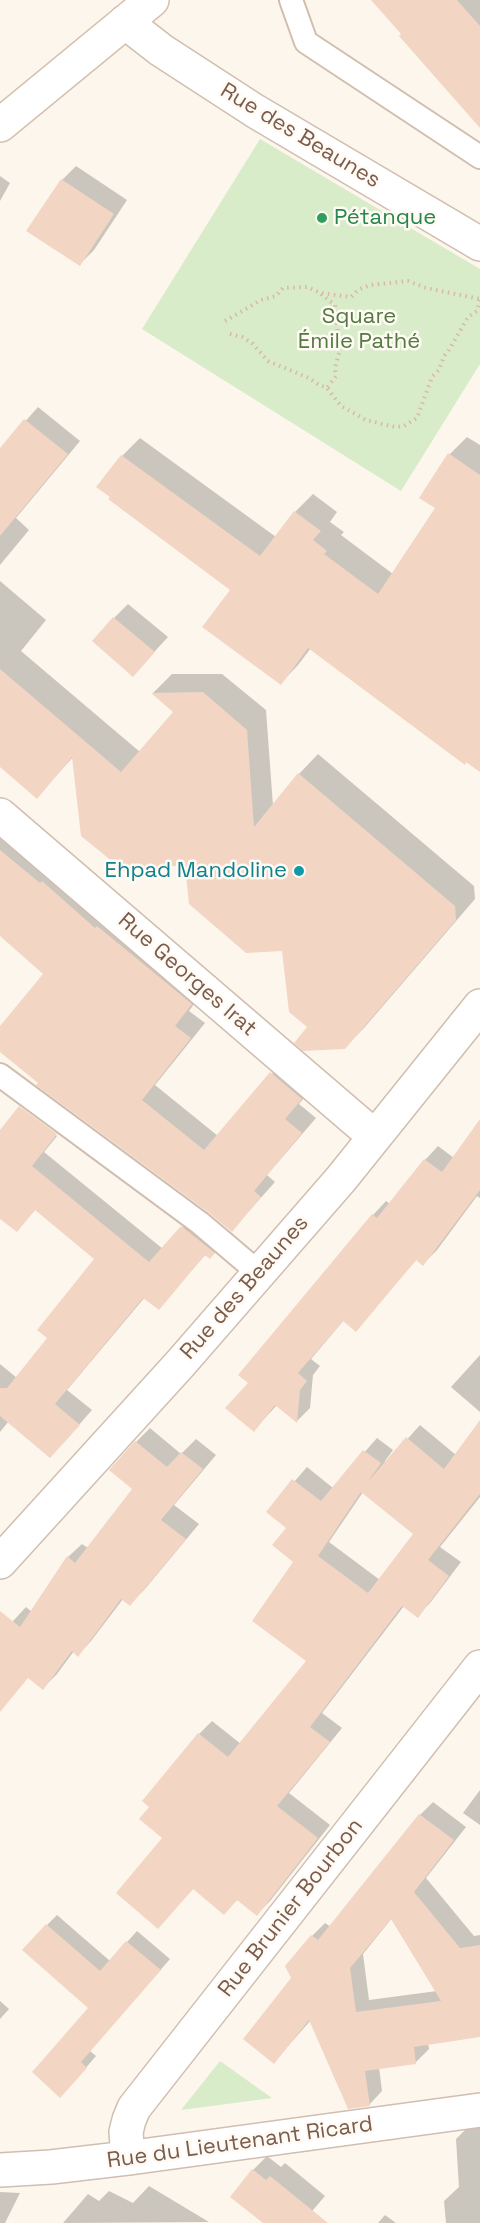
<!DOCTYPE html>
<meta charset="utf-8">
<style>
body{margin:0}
canvas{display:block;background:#fdf6ec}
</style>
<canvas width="480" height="2223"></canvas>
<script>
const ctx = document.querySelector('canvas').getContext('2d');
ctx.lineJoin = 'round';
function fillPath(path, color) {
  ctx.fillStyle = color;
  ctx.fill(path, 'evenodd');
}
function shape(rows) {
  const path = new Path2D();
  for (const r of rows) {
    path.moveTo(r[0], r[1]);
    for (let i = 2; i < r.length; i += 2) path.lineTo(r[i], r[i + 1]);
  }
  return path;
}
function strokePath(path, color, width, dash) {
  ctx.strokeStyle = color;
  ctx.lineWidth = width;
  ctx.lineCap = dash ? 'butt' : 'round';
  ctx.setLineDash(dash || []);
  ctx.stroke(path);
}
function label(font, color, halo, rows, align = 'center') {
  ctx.font = font + ' "Space Grotesk",sans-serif';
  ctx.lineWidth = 5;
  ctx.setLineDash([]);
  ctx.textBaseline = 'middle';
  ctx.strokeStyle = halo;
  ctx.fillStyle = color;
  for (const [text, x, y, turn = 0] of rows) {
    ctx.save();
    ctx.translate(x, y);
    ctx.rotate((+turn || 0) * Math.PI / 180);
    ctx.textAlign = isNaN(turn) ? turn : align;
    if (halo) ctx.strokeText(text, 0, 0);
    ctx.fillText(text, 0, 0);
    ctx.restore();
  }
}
const green = shape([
 [260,139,480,269,480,364,401,491,142,329],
 [220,2061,272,2098,181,2110]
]);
const shadow = shape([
 [373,0,480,0,480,113,403,34],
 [76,166,127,200,94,250,80,264,62,180],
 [0,176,10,183,0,201],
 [38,407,80,441,16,518,29,530,0,565,0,450],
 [467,437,480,445,480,771,311,648,298,665,281,683,232,589,122,456,140,438,276,537,295,512,313,494,337,512,330,522,344,532,341,535,393,574,438,508,450,454],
 [0,581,46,620,21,651,140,752,175,712,153,693,172,674,222,674,266,710,273,806,299,774,318,754,474,886,475,899,364,1028,344,1048,309,1027,283,950,186,863,74,756,37,797,0,766],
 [128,604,168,637,133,675,114,618],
 [0,822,205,989,189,1011,205,1023,155,1085,218,1136,286,1058,316,1083,299,1104,316,1118,267,1175,275,1182,232,1230,0,1050,0,1028,45,974,0,934],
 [34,1093,70,1120,59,1133,22,1106],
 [20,1108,57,1136,44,1152,163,1249,196,1213,224,1244,210,1257,206,1254,159,1308,145,1297,67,1390,92,1410,64,1442,9,1421,0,1432,0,1364,17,1378,49,1337,96,1258,36,1209,17,1230,0,1216,0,1133],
 [480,1121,480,1198,477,1196,437,1250,423,1264,417,1259,356,1330,344,1320,311,1359,320,1366,313,1375,310,1408,297,1421,277,1405,254,1430,250,1382,373,1215,386,1201,390,1204,425,1160,438,1146,454,1158],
 [480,1355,480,1412,451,1387],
 [480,1423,480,1497,440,1547,461,1562,430,1603,417,1616,404,1606,322,1713,342,1728,289,1793,330,1825,270,1901,257,1914,238,1899,224,1913,194,1888,158,1927,164,1838,199,1734,212,1721,241,1744,308,1661,295,1562,288,1528,268,1512,307,1467,333,1488,377,1438,393,1450,385,1461,386,1463,420,1425,456,1455],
 [363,1492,415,1533,380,1580,329,1542],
 [150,1428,181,1454,196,1439,216,1455,174,1505,199,1524,144,1590,130,1604,123,1599,91,1641,78,1655,74,1651,57,1674,43,1688,29,1676,0,1708,0,1630,3,1632,26,1607,32,1612,68,1557,82,1544,88,1548,134,1489,136,1442],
 [480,1790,480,1825,463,1813],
 [433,1802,466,1827,426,1878,474,1936,480,1935,480,2036,428,2043,429,2049,416,2062,379,2067,382,2091,369,2105,311,2020,274,2062,292,1978,312,1936,325,1923,331,1927,420,1815],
 [392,1918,437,1991,369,2000,363,1954],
 [57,1915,110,1961,137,1931,170,1959,90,2051,96,2056,71,2085,90,2008,47,1925],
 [0,2001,9,2009,0,2019],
 [480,2124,480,2223,446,2223,444,2201,459,2187,456,2139,470,2125],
 [267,2156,281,2167,285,2163,325,2196,302,2223,266,2223,253,2170],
 [149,2186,209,2222,63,2223,88,2194,99,2201,109,2191,133,2203],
 [0,2192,20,2193,5,2223,0,2223],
 [385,2215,396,2223,378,2223]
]);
const building = shape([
 [371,0,457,0,480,26,480,128,399,36,401,34],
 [61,179,114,214,80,266,26,231],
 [24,419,68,454,0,536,0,448],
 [448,453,480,475,480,772,466,762,465,765,308,648,281,685,202,627,230,590,108,499,110,497,96,487,121,455,260,556,294,511,321,531,313,540,327,551,324,554,378,594,435,508,419,498],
 [113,617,155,652,133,677,92,641],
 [0,669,121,772,173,712,151,693,203,692,247,730,254,827,298,773,455,906,456,920,345,1049,303,1051,294,1043,307,1027,289,1012,282,951,246,953,189,904,185,865,124,871,81,836,72,757,37,799,0,767],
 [0,850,40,883,42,881,95,928,97,926,192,1004,175,1026,191,1038,142,1100,204,1150,270,1072,302,1099,285,1119,302,1133,254,1191,261,1197,232,1232,208,1212,36,1085,38,1083,0,1052,0,1026,43,974,0,936],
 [19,1106,57,1134,32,1166,149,1262,181,1226,215,1253,210,1259,205,1255,159,1310,143,1298,55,1404,80,1425,50,1458,0,1416,0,1388,7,1388,47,1338,37,1330,94,1259,35,1210,17,1232,0,1219,0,1130],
 [480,1119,480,1190,423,1266,416,1260,356,1332,343,1321,298,1373,307,1381,300,1390,297,1423,275,1405,254,1432,225,1408,248,1383,238,1375,372,1214,377,1218,424,1159,442,1172],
 [480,1420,480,1494,428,1560,449,1576,418,1618,402,1606,310,1727,330,1742,277,1806,318,1838,257,1916,237,1900,224,1915,193,1889,158,1929,116,1893,162,1838,139,1819,149,1807,142,1801,198,1733,228,1757,306,1661,252,1621,293,1562,272,1545,286,1528,266,1512,292,1479,321,1501,363,1450,381,1463,367,1483,406,1437,444,1469],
 [361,1492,413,1534,368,1593,318,1556],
 [135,1441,167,1467,181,1452,203,1469,161,1520,186,1539,130,1606,121,1599,78,1657,72,1651,43,1690,28,1678,0,1712,0,1611,20,1627,67,1556,75,1563,132,1489,109,1470],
 [419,1814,454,1840,414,1892,460,1948,480,1945,480,2037,414,2047,416,2064,365,2071,370,2106,348,2109,309,2020,274,2064,243,2039,291,1978,285,1966,311,1935,318,1940],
 [391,1919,441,2001,356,2012,350,1968],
 [46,1924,100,1971,126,1941,161,1970,81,2062,87,2068,60,2098,32,2072,88,2008,22,1950],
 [252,2169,266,2180,270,2176,328,2223,263,2223,230,2197]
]);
const path = shape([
 [321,294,335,305,338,334,339,353,335,368,336,376,327,388],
 [225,321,261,300,276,296,283,288,307,287,321,293,351,297,358,290,370,285,408,281,426,288,480,299],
 [230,334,242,337,252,343,268,361,309,378,319,385,327,388,341,406,366,420,395,427,404,426,417,418,432,377,439,370,444,356,449,350,468,317,477,311,480,299]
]);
const lane = shape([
 [291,0,306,42,480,157],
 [0,1075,200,1223,259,1273]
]);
const street = shape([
 [125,22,161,50,255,111,480,244],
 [0,815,374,1136],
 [0,1562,180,1364,341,1179,480,1006],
 [128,2158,126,2132,129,2120,134,2108,480,1667],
 [0,2170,51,2167,128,2158,480,2110]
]);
const secondary = shape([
 [0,125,152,0]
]);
const markers = [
 [322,218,6,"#2e9e5b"],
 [299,871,6,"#0f9aa8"]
];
const streetNames = [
 ["Rue des Beaunes",300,136,31],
 ["Rue Georges Irat",187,975,41],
 ["Rue des Beaunes",245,1288,-49],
 ["Rue Brunier Bourbon",291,1908,-52],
 ["Rue du Lieutenant Ricard",240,2143,-8]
];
const leisureNames = [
 ["Pétanque",334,218]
];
const parkNames = [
 ["Square",359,317],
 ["Émile Pathé",359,342]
];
const cultureNames = [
 ["Ehpad Mandoline",287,871]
];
fillPath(green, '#d8ecc9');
fillPath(shadow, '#0003');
fillPath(building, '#f3d5c3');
strokePath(lane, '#d1beb0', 26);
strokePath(street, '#d1beb0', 36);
strokePath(secondary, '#d6c0b0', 36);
strokePath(path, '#d9b8a5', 4, [1.5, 4.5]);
strokePath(lane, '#fff', 22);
strokePath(street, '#fff', 33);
strokePath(secondary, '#fff', 33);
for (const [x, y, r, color] of markers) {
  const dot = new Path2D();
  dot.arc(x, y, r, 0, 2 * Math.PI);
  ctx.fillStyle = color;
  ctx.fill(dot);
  strokePath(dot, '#fffaf3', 2);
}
label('22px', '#7a5c4d', '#fffaf3', streetNames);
label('22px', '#27864d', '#fffaf3', leisureNames, 'left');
label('22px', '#537a41', '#fffaf3', parkNames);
label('22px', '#0d838f', '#fffaf3', cultureNames, 'right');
</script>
